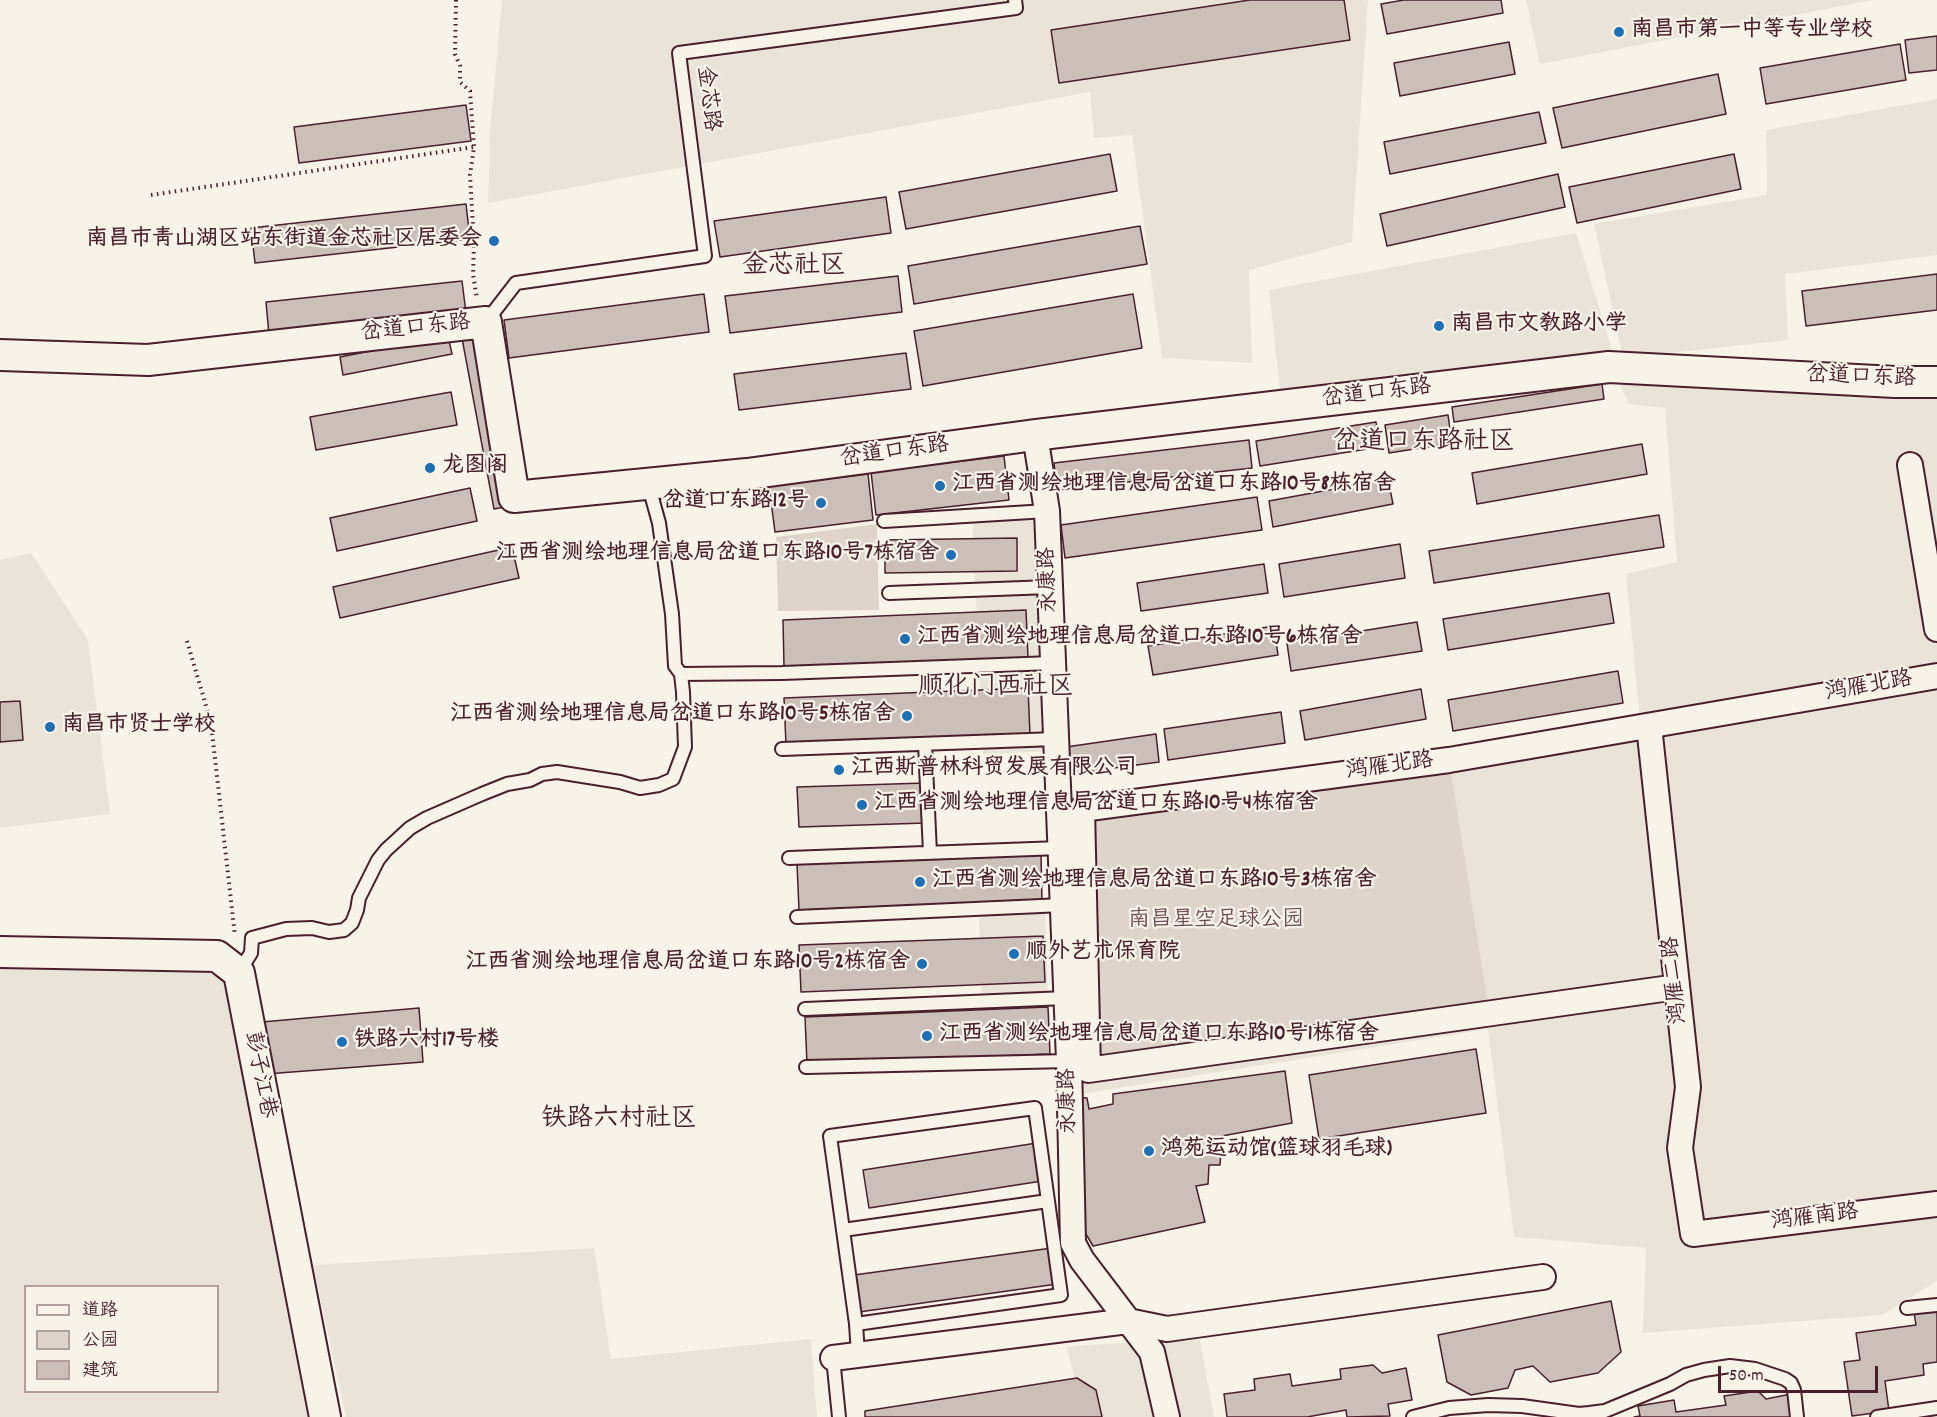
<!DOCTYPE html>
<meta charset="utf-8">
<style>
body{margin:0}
#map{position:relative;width:1937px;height:1417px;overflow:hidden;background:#f7f3e8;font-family:Dekko,"LXGW WenKai TC",sans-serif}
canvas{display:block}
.legend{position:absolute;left:24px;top:1285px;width:195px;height:108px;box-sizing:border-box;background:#f7f3e8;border:2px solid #b29e9c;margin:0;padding:8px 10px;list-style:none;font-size:18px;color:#4a1f2b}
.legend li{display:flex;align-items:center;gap:12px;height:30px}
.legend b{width:30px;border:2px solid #b29e9c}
.scale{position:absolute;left:1718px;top:1366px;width:160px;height:27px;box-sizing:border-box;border:3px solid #4a1f2b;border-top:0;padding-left:8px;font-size:18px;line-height:21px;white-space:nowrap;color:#4a1f2b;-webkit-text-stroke:4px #f7f3e8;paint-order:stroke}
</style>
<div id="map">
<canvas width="1937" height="1417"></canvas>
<ul class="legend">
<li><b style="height:8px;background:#f7f3e8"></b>道路</li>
<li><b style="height:16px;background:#ded4cc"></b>公园</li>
<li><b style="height:16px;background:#ccbfb9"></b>建筑</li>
</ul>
<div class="scale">50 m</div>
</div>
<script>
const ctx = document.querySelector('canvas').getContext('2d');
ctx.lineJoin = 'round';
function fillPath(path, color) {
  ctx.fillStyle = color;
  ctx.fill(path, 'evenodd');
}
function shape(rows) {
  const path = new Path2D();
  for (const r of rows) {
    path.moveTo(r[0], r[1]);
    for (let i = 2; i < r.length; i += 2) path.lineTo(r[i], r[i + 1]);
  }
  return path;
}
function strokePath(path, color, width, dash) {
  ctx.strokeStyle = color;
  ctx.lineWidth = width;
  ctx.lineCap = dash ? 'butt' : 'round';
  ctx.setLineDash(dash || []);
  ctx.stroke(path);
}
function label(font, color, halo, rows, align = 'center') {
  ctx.font = font + ' Dekko,"LXGW WenKai TC",sans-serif';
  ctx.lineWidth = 4.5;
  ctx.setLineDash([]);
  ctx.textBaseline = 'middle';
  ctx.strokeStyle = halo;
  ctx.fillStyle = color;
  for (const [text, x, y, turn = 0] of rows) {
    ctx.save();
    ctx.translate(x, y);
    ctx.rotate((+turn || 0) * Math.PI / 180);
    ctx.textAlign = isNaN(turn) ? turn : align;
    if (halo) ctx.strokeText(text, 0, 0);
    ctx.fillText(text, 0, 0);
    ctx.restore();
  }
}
const built = shape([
 [502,0,1368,0,1352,242,1249,270,1252,363,1162,358,1132,135,1094,138,1090,92,488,203,490,132],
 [1526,0,1873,0,1540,64],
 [1937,99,1937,255,1785,274,1788,340,1623,358,1594,224,1767,195,1766,130],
 [1576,233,1616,362,1281,400,1269,290],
 [1619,382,1937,396,1937,1281,1882,1315,1643,1333,1646,1248,1514,1237,1488,1029,1081,1094,1072,796,1640,722,1626,574,1677,562,1665,408,1629,404],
 [1041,507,1052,751,983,754,972,510],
 [31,553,88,640,110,814,0,828,0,560],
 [1045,908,1048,998,982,1000,979,910],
 [0,956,227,965,315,1417,0,1417],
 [26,1286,218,1286,218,1392,26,1392],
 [594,1248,611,1359,811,1339,817,1417,346,1417,313,1265],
 [1200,1340,1214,1417,1083,1417,1067,1347,1102,1344]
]);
const green = shape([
 [877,524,879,610,778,611,776,537],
 [1451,773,1488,1004,1097,1061,1091,816]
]);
const building = shape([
 [1250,0,1344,0,1350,40,1059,83,1051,30,1250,0],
 [1404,0,1501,0,1503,13,1387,34,1381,4,1404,0],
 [1937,36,1937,70,1909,73,1905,40,1937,36],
 [1509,42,1515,74,1400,96,1394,63,1509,42],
 [1900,44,1906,80,1766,104,1760,68,1900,44],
 [1718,74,1726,114,1562,148,1553,108,1718,74],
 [466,105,471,141,299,163,294,127,466,105],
 [1539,112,1546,143,1390,174,1384,142,1539,112],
 [1110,154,1117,191,906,229,899,192,1110,154],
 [1734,154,1741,189,1577,223,1569,187,1734,154],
 [1558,174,1565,207,1387,246,1380,214,1558,174],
 [886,197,891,233,720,257,714,221,886,197],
 [466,204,470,239,255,263,251,228,466,204],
 [1140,226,1147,264,914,304,908,266,1140,226],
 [1937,274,1937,310,1806,326,1802,291,1937,274],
 [898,276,902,312,730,333,725,296,898,276],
 [462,281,466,313,269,335,266,302,462,281],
 [704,294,709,332,509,358,504,320,704,294],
 [1133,294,1142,348,923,386,914,331,1133,294],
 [478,330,510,506,494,509,461,333,478,330],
 [448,336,452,354,343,375,340,357,448,336],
 [906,353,911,389,739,410,734,374,906,353],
 [1602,384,1604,399,1454,422,1452,407,1602,384],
 [451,392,457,425,316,450,310,417,451,392],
 [1448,415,1452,443,1389,453,1385,425,1448,415],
 [1376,422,1380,447,1260,466,1256,441,1376,422],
 [1249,440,1252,468,1057,490,1054,463,1249,440],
 [1642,444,1647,474,1477,504,1472,473,1642,444],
 [1004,456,1009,500,876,515,871,472,1004,456],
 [868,474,873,520,775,532,769,486,868,474],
 [1388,479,1393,504,1273,527,1269,501,1388,479],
 [470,488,477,521,337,551,330,518,470,488],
 [1257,497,1262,530,1065,558,1061,525,1257,497],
 [1659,515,1664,547,1434,583,1429,551,1659,515],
 [1017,538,1017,571,885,573,885,540,1017,538],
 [1400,544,1405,578,1284,597,1279,564,1400,544],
 [512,547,519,578,340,618,333,587,512,547],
 [1264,564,1268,593,1141,611,1137,583,1264,564],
 [1609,593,1614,623,1448,650,1443,619,1609,593],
 [1026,610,1028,658,784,667,783,620,1026,610],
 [1417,622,1422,651,1291,671,1287,643,1417,622],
 [1274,626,1278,655,1153,675,1148,646,1274,626],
 [1618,671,1623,703,1453,731,1448,700,1618,671],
 [1028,688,1030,735,786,745,784,698,1028,688],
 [1421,689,1426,719,1305,740,1300,711,1421,689],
 [20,701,23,740,0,742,0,702,20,701],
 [1281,712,1285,743,1168,760,1164,729,1281,712],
 [1156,734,1159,762,1069,774,1066,747,1156,734],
 [925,783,926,823,799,827,797,787,925,783],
 [1041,854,1042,901,799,910,797,864,1041,854],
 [1043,936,1045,982,801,992,799,945,1043,936],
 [1048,1007,1050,1054,807,1064,805,1017,1048,1007],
 [419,1008,423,1062,266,1074,262,1022,419,1008],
 [1476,1049,1486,1113,1319,1139,1309,1075,1476,1049],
 [1285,1071,1292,1123,1222,1136,1220,1165,1209,1165,1208,1184,1196,1186,1205,1222,1093,1246,1083,1229,1077,1097,1087,1098,1089,1109,1113,1104,1113,1094,1285,1071],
 [1037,1143,1042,1181,869,1208,863,1170,1037,1143],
 [1052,1248,1057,1284,859,1312,854,1275,1052,1248],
 [1611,1301,1621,1352,1598,1373,1550,1382,1533,1366,1515,1370,1508,1388,1471,1395,1447,1382,1438,1335,1611,1301],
 [1937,1309,1937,1362,1923,1364,1924,1375,1885,1381,1889,1411,1852,1416,1844,1362,1860,1360,1856,1333,1916,1325,1914,1312,1937,1309],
 [1373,1365,1382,1373,1406,1368,1412,1400,1388,1404,1390,1416,1347,1417,1346,1410,1307,1417,1227,1417,1224,1394,1255,1390,1254,1379,1290,1374,1292,1386,1341,1379,1340,1369,1373,1365],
 [1077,1378,1096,1390,1102,1417,865,1417,865,1411,1077,1378],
 [1758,1391,1766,1399,1791,1394,1795,1417,1634,1417,1640,1416,1638,1406,1674,1400,1676,1412,1726,1405,1724,1396,1758,1391]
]);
const path = shape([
 [456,0,455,54,460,66,460,82,470,91,474,147,470,175,474,245,473,274,477,299],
 [151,195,474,147],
 [187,641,211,723,235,936]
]);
const service = shape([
 [486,322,516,283,705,256,679,53,1016,8,1015,0],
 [884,521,1047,511],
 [889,593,1050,587],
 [681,674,782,673,1053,663],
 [925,744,930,853],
 [782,749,1056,739],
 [789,858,1060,848],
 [797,917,1063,905],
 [239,972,251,953,252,938,286,929,312,928,329,932,344,930,352,923,357,910,359,898,378,860,386,850,410,828,427,818,482,794,507,784,530,780,542,774,557,772,620,782,640,788,659,785,673,779,685,747,683,692,681,674,675,666,672,614,659,523,651,494,643,488],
 [805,1009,1066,998],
 [806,1067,1069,1061],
 [843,1230,830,1136,1035,1108,1048,1201],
 [1907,1308,1937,1305],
 [856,1324,843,1230,1048,1201,1061,1295,856,1324,858,1354],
 [833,1358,839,1417],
 [1413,1417,1449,1408,1488,1405,1522,1406,1579,1414,1589,1413,1605,1411,1670,1384,1686,1375,1704,1370,1730,1366,1755,1369,1785,1379,1791,1383,1794,1390,1797,1417],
 [1877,1417,1937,1408]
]);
const minor = shape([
 [1035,435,1047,511,1069,1061,1073,1243,1082,1260,1152,1352,1167,1417],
 [1910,465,1937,629],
 [1649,726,1688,1087,1680,1148,1693,1234,1937,1204],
 [1677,987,1088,1070,1082,809,1449,760,1937,676],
 [833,1358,1128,1321,1167,1329,1543,1277]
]);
const tertiary = shape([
 [0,355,148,360,486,322,514,497,747,474,1035,435,1609,367,1895,382,1937,382],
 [0,952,217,956,239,973,325,1417]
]);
const markers = [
 [1619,32,6,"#1f6fb2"],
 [494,241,6,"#1f6fb2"],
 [1439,326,6,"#1f6fb2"],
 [430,468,6,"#1f6fb2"],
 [940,486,6,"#1f6fb2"],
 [821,503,6,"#1f6fb2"],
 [951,555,6,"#1f6fb2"],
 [905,639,6,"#1f6fb2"],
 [907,716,6,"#1f6fb2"],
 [50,727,6,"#1f6fb2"],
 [839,770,6,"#1f6fb2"],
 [862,805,6,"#1f6fb2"],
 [920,882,6,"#1f6fb2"],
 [1014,954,6,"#1f6fb2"],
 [922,964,6,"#1f6fb2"],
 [927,1036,6,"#1f6fb2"],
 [342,1042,6,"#1f6fb2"],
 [1149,1151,6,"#1f6fb2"]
];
const poiNames = [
 ["南昌市第一中等专业学校",1631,32],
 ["南昌市青山湖区站东街道金芯社区居委会",482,241,"right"],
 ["南昌市文教路小学",1451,326],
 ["龙图阁",442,468],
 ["江西省测绘地理信息局岔道口东路10号8栋宿舍",952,486],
 ["岔道口东路12号",809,503,"right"],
 ["江西省测绘地理信息局岔道口东路10号7栋宿舍",939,555,"right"],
 ["江西省测绘地理信息局岔道口东路10号6栋宿舍",917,639],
 ["江西省测绘地理信息局岔道口东路10号5栋宿舍",895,716,"right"],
 ["南昌市贤士学校",62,727],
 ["江西斯普林科贸发展有限公司",851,770],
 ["江西省测绘地理信息局岔道口东路10号4栋宿舍",874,805],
 ["江西省测绘地理信息局岔道口东路10号3栋宿舍",932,882],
 ["顺外艺术保育院",1026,954],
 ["江西省测绘地理信息局岔道口东路10号2栋宿舍",910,964,"right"],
 ["江西省测绘地理信息局岔道口东路10号1栋宿舍",939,1036],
 ["铁路六村17号楼",354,1042],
 ["鸿苑运动馆(篮球羽毛球)",1161,1151]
];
const streetNames = [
 ["金芯路",706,99,83],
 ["岔道口东路",416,330,-6],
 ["岔道口东路",1861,379,2],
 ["岔道口东路",1377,395,-7],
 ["岔道口东路",895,454,-8],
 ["永康路",1050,580,-92],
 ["鸿雁北路",1869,688,-10],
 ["鸿雁北路",1390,768,-8],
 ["鸿雁二路",1677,980,-96],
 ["彭子江巷",258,1075,79],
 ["永康路",1070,1101,-91],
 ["鸿雁南路",1815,1219,-7]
];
const parkNames = [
 ["南昌星空足球公园",1216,922]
];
const quarterNames = [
 ["金芯社区",794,268],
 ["岔道口东路社区",1424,444],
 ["顺化门西社区",996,689],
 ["铁路六村社区",619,1121]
];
fillPath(built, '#eae3da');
fillPath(green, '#ded4cc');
fillPath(building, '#ccbfb9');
strokePath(building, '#4a1f2b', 1.5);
strokePath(service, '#4a1f2b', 16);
strokePath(minor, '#4a1f2b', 28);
strokePath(tertiary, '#4a1f2b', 34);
strokePath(path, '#4a1f2b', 4, [1.5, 4.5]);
strokePath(service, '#f7f3e8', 12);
strokePath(minor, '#f7f3e8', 24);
strokePath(tertiary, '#f7f3e8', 30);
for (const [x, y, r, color] of markers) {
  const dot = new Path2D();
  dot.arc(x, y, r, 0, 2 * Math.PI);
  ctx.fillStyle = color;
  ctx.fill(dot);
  strokePath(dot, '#f7f3e8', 2);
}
label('bold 22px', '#4a1f2b', '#f7f3e8', poiNames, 'left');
label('22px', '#4a1f2b', '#f7f3e8', streetNames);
label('22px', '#6f4c53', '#f7f3e8', parkNames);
label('26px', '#4a1f2b', '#f7f3e8', quarterNames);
</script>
